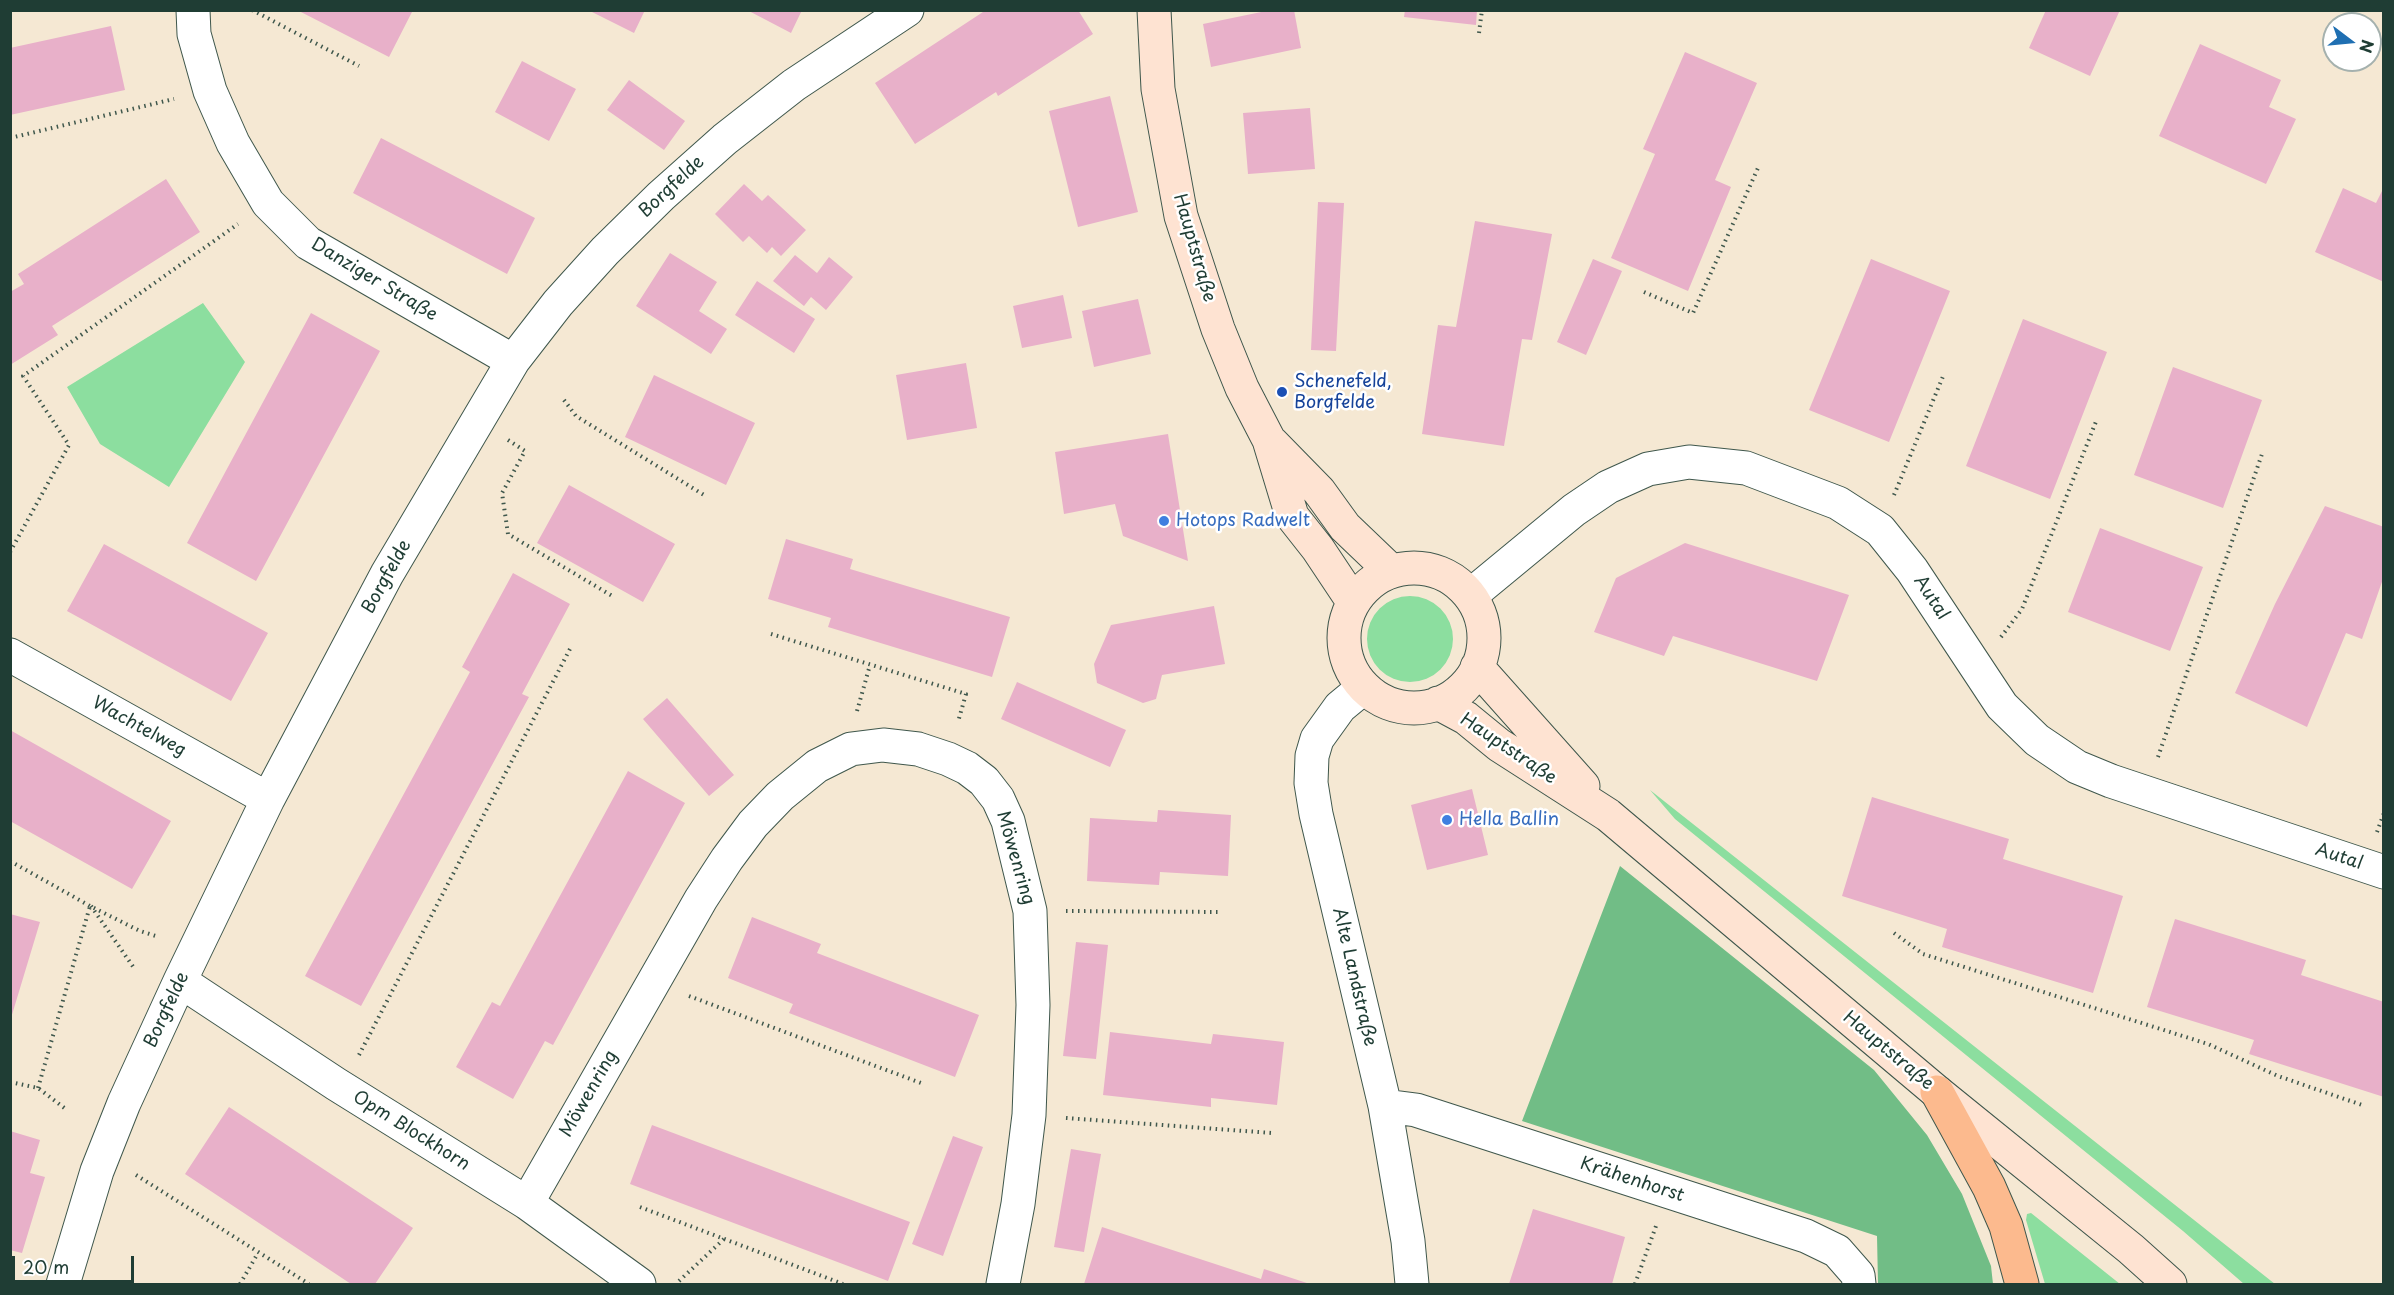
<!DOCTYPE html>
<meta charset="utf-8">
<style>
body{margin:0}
#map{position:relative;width:2394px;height:1295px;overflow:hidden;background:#f5e8d3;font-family:"Playpen Sans",sans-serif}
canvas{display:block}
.frame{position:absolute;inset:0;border:12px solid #1f3d34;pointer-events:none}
.north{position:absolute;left:2322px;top:12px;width:60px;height:60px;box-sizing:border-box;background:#fff;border:2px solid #a5b1ae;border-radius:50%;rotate:106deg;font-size:16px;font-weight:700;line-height:24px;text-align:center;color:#1f3d34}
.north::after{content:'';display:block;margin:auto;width:21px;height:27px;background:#1f6fb2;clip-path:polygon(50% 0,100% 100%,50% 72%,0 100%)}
.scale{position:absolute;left:12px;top:1256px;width:122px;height:27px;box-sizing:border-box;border:3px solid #1f3d34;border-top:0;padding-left:8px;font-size:18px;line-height:21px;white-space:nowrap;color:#1f3d34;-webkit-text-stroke:4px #fff;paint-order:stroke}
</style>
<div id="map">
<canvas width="2394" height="1295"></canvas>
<div class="frame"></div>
<div class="north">N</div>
<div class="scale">20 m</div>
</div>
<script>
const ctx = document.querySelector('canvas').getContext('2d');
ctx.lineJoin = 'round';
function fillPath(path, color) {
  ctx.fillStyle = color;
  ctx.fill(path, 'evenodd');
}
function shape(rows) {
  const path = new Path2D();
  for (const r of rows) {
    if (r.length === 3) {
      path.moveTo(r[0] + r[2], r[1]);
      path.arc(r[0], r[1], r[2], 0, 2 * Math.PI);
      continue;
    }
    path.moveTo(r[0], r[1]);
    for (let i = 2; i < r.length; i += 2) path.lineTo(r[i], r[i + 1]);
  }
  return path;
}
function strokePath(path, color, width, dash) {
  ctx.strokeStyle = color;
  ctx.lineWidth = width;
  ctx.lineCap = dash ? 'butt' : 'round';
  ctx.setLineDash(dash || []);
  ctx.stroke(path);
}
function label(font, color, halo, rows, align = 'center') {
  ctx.font = font + ' "Playpen Sans",sans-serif';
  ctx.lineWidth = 5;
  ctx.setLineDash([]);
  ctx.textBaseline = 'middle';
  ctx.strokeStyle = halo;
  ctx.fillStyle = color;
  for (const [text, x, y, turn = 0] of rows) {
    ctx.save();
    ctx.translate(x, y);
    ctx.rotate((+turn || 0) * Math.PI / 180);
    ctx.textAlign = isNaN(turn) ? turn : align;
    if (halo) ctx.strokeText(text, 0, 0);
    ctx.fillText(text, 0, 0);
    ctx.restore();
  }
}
const green = shape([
 [203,303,245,362,169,487,100,444,67,387],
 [1410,639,43],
 [1650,790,2275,1284,2244,1284,2183,1231,1675,819],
 [2031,1213,2120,1284,2045,1284,2026,1220,2027,1214]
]);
const forest = shape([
 [1620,866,1874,1070,1927,1135,1962,1194,1991,1266,1993,1284,1878,1284,1877,1236,1522,1121]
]);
const building = shape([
 [297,10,413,10,389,57],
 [588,10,645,10,634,33],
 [747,10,802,10,791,33],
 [986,10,1078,10,1093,34,998,96,996,92,915,144,875,83],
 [1271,10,1294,10,1301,48,1211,67,1203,24],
 [1405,10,1477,10,1476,25,1404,17],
 [2046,10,2120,10,2090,76,2029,48],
 [111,26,125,90,10,115,10,48],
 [2200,44,2281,80,2269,107,2296,119,2266,184,2159,136],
 [1685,52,1757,83,1715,180,1731,187,1688,291,1611,258,1655,154,1643,149],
 [522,61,576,89,549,141,495,112],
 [629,80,685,121,664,150,607,110],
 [1110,96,1138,212,1078,227,1049,111],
 [1310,108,1315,169,1248,174,1243,113],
 [381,138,535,218,507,274,353,193],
 [166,179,200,232,52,326,58,335,10,365,10,292,24,284,18,274],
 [744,184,762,201,768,195,806,230,781,256,772,247,767,253,749,236,743,242,715,214],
 [2384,187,2384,282,2315,252,2343,188,2376,203],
 [1318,202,1344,203,1336,351,1311,350],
 [1475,221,1552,234,1532,340,1522,339,1504,446,1422,434,1438,325,1456,327],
 [670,253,717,282,699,311,727,329,711,354,636,306],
 [795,255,817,273,829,257,853,277,826,310,811,297,804,306,773,281],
 [1593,259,1622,271,1586,355,1557,342],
 [1871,259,1950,291,1889,442,1809,410],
 [757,281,815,319,794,353,735,315],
 [1063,295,1072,338,1022,348,1013,306],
 [1138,299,1151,354,1094,367,1082,311],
 [311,313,380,351,256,581,187,543],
 [2023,319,2107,352,2050,499,1966,466],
 [966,363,977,428,907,440,896,375],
 [2173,367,2262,400,2223,508,2134,475],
 [654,375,755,423,726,485,625,437],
 [1168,434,1188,561,1123,536,1115,504,1064,514,1055,452],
 [569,485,675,544,643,602,537,543],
 [2325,506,2384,527,2384,576,2362,639,2346,633,2307,727,2235,693,2275,604],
 [2100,528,2203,567,2170,651,2068,612],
 [786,539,853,559,850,569,1010,617,992,677,828,627,831,618,768,599],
 [1685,543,1849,595,1817,681,1673,636,1664,656,1594,632,1616,578],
 [104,544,268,633,231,701,67,611],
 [513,573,570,604,522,694,529,697,361,1006,305,976,470,672,462,667],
 [1214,606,1225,664,1162,675,1156,699,1143,703,1097,683,1094,664,1111,625],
 [1017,682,1126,730,1110,767,1001,719],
 [667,698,734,775,709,796,643,719],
 [10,730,171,821,132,889,10,821],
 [628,771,685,803,553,1045,545,1041,513,1099,456,1067,492,1002,500,1006],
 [1472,789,1488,855,1427,870,1411,805],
 [1872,797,2009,839,2003,859,2123,896,2093,993,1942,947,1947,929,1842,896],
 [1158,810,1231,815,1228,876,1160,872,1159,885,1087,881,1090,818,1157,822],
 [10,914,40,922,11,1018,10,1018],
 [752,917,821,944,817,953,979,1015,955,1077,789,1013,793,1004,728,978],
 [2175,919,2306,960,2301,975,2384,1002,2384,1097,2249,1054,2254,1040,2147,1007],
 [1076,942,1108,945,1096,1059,1063,1056],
 [1110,1032,1211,1044,1213,1034,1284,1042,1277,1105,1211,1098,1211,1107,1103,1095],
 [229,1107,413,1228,375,1284,351,1284,185,1174],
 [652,1125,910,1222,888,1281,630,1184],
 [10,1131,40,1140,30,1173,45,1177,22,1253,10,1250],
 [953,1136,983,1147,943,1256,912,1244],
 [1071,1149,1101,1154,1084,1252,1054,1247],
 [1533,1209,1625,1237,1612,1284,1509,1284],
 [1102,1227,1261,1279,1264,1269,1310,1284,1084,1284]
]);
const path = shape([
 [252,10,359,66],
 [1479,33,1482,10],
 [10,138,174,99],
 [1644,292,1693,313,1758,168],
 [564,400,576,416,704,495],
 [508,440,525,451,502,493,508,534,614,597],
 [1894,495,1944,374],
 [10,552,69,445,23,376,238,224],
 [771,634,966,694,958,722],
 [2001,637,2022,609,2097,419],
 [857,711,870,665],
 [2158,757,2262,454],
 [2377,832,2384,813],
 [10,861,90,906,140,931,159,937],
 [91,906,134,968],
 [1066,911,1222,912],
 [1894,933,1923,954,2208,1044,2278,1076,2362,1105],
 [689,996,921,1083],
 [359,1055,571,647],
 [10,1082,38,1088,67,1110],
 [38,1088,90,906],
 [1066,1118,1272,1133],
 [136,1175,309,1284],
 [640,1207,843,1284],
 [679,1281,724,1239],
 [240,1284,258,1253],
 [1635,1284,1656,1226]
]);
const minor = shape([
 [193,10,194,34,210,91,233,143,268,203,308,243,513,361],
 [1471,595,1574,510,1608,487,1648,469,1689,462,1746,468,1838,503,1880,530,1912,570,2002,706,2037,740,2077,767,2111,781,2384,872],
 [10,655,268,799],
 [1363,688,1340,707,1317,739,1312,756,1311,783,1316,814,1385,1106,1408,1241,1412,1284],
 [180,981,336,1084,527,1203,639,1284],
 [1385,1106,1416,1110,1806,1236,1837,1251,1858,1275,1859,1284],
 [527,1203,701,899,727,859,753,824,780,796,817,766,851,749,883,745,918,749,948,759,967,768,984,781,998,799,1008,821,1030,911,1033,1005,1029,1115,1018,1204,1003,1284],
 [63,1284,97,1171,124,1103,180,981,268,799,387,574,513,361,558,303,605,251,661,196,725,139,794,85,907,10]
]);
const secondary = shape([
 [1154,10,1158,89,1181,216,1218,329,1242,388,1269,440,1292,516,1318,549,1352,600],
 [1272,443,1319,491,1345,527,1391,571],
 [1414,638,70],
 [1477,667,1583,786],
 [1438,703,1466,718,1499,745,1608,815,1937,1092,2131,1249,2170,1284]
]);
const primary = shape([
 [1937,1092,1989,1187,2006,1226,2022,1284]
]);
const markers = [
 [1282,392,6,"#1a4fb4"],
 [1164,521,6,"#3f7fe0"],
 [1447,820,6,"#3f7fe0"]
];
const streetNames = [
 ["Borgfelde",672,187,-43],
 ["Hauptstraße",1194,248,74],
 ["Danziger Straße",374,280,31],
 ["Borgfelde",387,577,-61],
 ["Autal",1931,598,57],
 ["Wachtelweg",139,727,29],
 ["Hauptstraße",1508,749,34],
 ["Autal",2339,857,18],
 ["Möwenring",1015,858,74],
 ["Alte Landstraße",1354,977,77],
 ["Borgfelde",167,1010,-65],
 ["Hauptstraße",1888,1051,40],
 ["Möwenring",589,1094,-60],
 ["Opm Blockhorn",411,1131,32],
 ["Krähenhorst",1632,1180,18]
];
const transitNames = [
 ["Schenefeld,",1294,382],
 ["Borgfelde",1294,403]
];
const shopNames = [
 ["Hotops Radwelt",1176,521],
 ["Hella Ballin",1459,820]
];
fillPath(green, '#8cde9f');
fillPath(forest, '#71bd86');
fillPath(building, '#e8b0c9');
strokePath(minor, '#3f574c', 35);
strokePath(secondary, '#3f574c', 35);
strokePath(primary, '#3f574c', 35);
strokePath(path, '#3f574c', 4, [1.5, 4.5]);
strokePath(minor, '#fff', 33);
strokePath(secondary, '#fee3d2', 33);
strokePath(primary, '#fcba8e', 33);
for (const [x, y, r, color] of markers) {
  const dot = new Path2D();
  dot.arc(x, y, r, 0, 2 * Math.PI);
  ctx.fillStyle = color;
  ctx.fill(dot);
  strokePath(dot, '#fff', 2);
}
label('18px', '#1f3d34', '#fff', streetNames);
label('18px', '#164399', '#fff', transitNames, 'left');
label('18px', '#366cbe', '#fff', shopNames, 'left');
</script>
